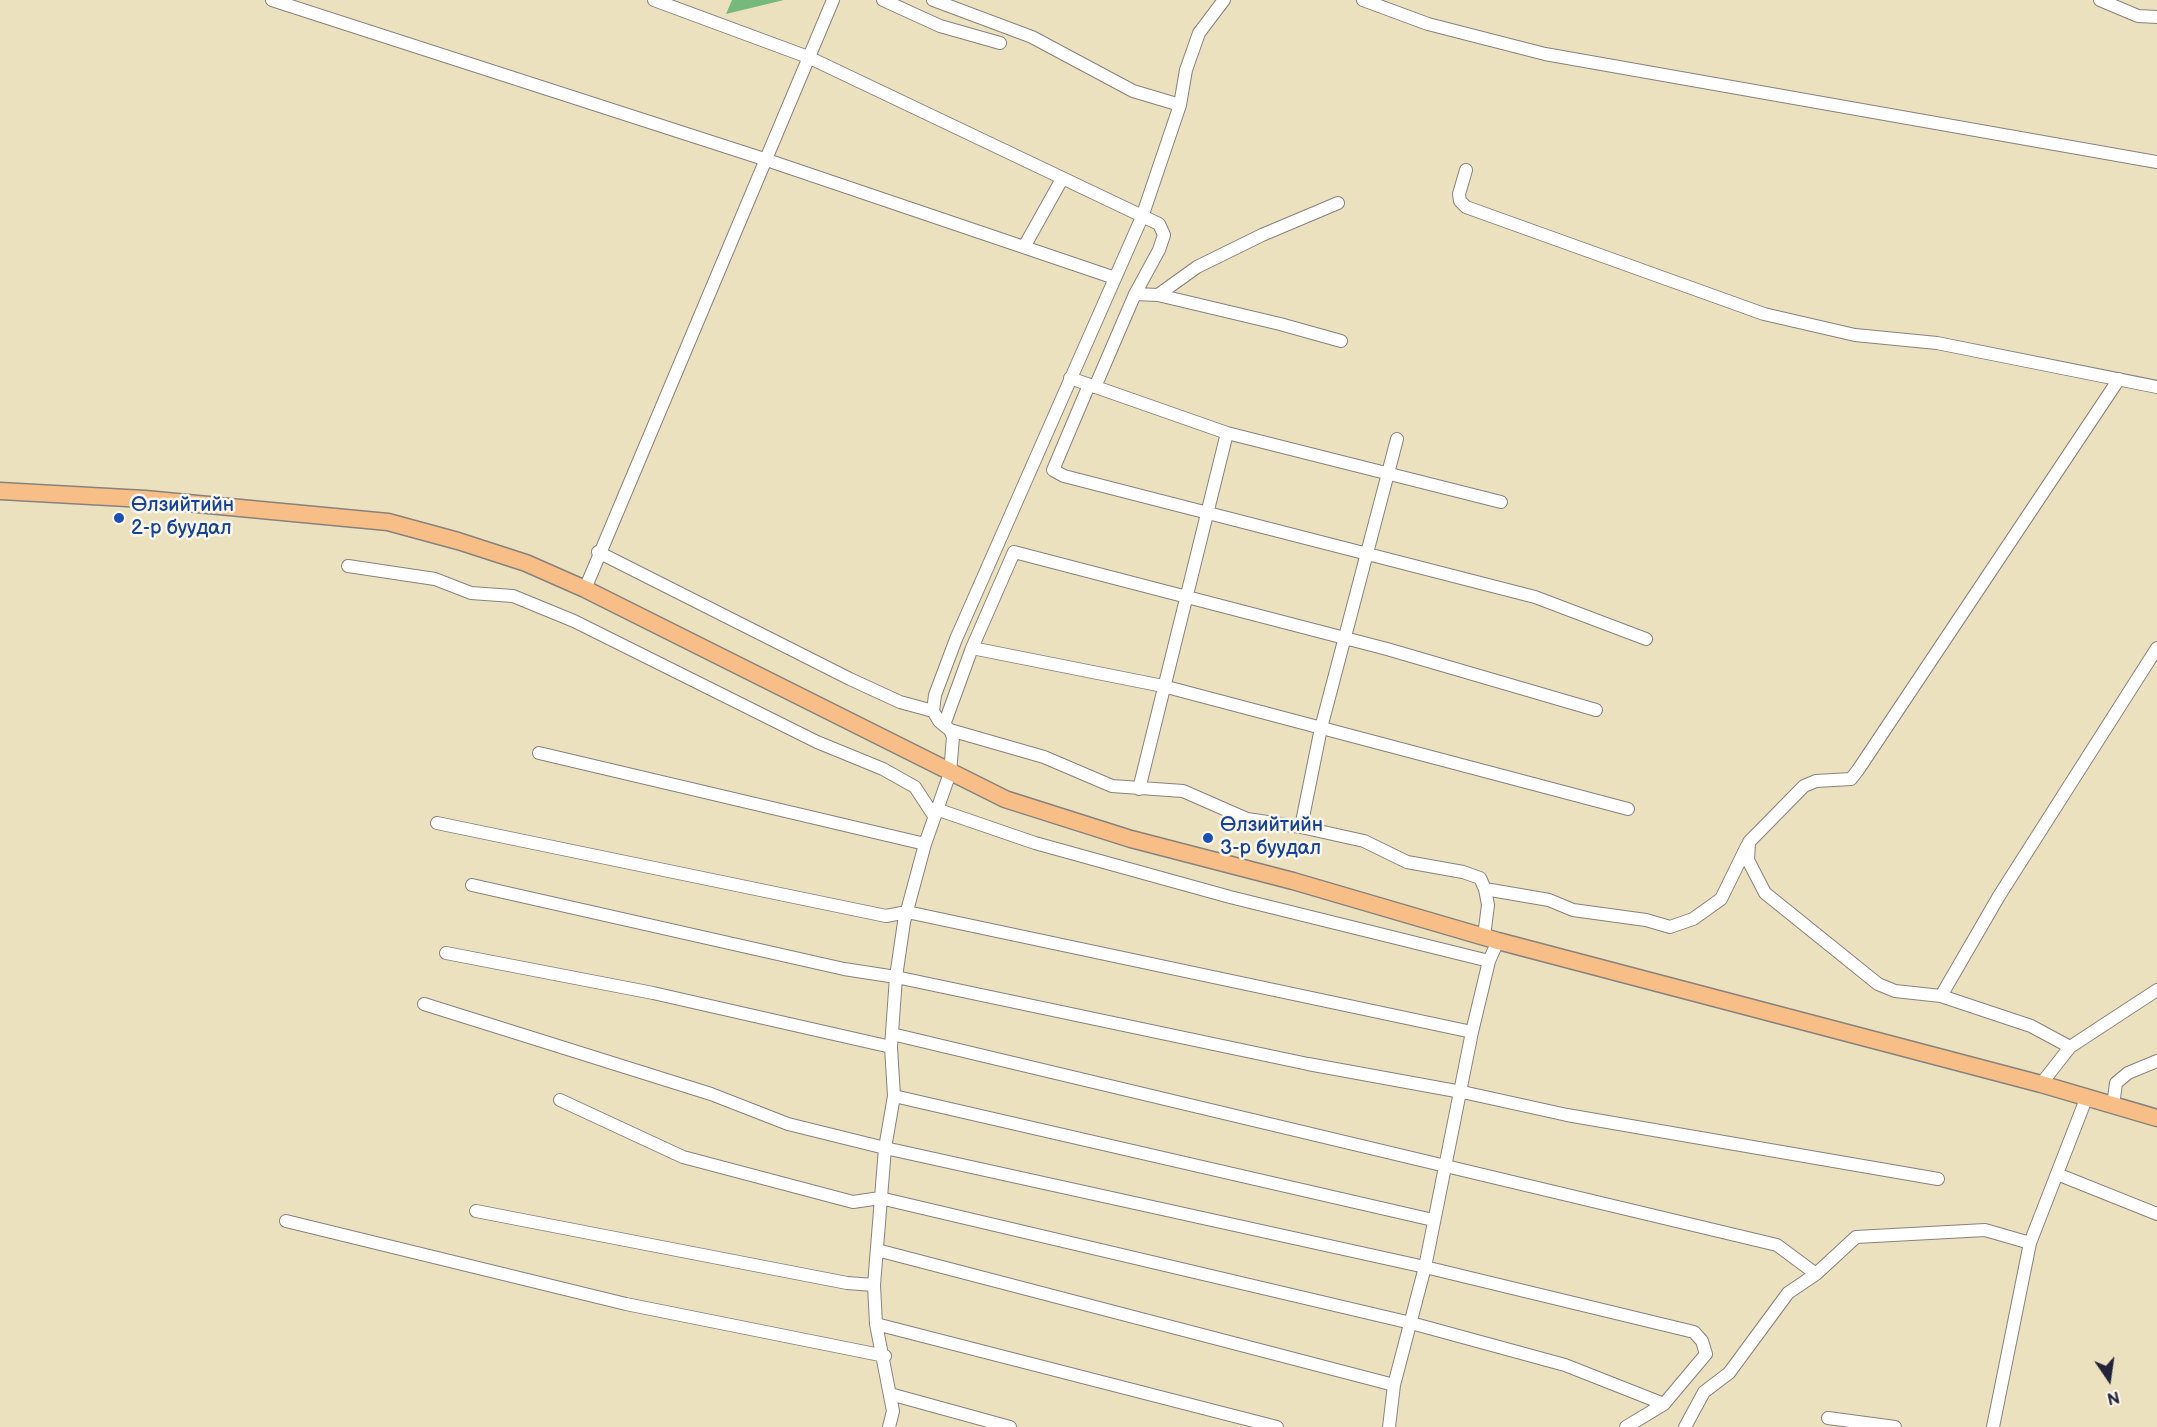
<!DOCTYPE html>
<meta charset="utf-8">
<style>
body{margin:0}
#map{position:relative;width:2157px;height:1427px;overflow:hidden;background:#ece1bf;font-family:"Balsamiq Sans",sans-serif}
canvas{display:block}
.north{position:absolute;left:2079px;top:1349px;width:60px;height:60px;-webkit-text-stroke:4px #fbf7ec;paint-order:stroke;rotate:167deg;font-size:16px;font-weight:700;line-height:24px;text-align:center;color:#22223b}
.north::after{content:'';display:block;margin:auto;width:21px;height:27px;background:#22223b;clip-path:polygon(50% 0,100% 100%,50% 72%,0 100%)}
</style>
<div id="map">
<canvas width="2157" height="1427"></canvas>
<div class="north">N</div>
</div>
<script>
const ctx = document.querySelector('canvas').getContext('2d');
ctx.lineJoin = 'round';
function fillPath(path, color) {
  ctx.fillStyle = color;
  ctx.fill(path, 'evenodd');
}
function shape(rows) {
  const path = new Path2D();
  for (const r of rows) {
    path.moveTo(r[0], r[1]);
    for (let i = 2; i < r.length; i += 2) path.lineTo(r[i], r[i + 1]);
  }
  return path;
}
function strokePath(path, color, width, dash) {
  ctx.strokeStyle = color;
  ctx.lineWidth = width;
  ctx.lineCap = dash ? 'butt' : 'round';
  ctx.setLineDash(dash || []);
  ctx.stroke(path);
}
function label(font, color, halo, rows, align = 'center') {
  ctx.font = font + ' "Balsamiq Sans",sans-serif';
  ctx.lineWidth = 5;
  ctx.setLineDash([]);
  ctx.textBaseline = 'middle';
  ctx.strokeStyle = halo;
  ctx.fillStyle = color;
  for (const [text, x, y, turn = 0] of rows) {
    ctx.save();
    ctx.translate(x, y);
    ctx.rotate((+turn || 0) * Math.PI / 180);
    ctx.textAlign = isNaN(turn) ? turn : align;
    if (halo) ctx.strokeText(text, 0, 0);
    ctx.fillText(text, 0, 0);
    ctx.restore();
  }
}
const forest = shape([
 [732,0,784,0,726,14]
]);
const minor = shape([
 [272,0,764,159,1115,278],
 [654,0,808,57,1159,224,1164,235,1159,250,1135,294],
 [883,0,940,26,1000,43],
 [933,0,1032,37,1133,91,1180,105],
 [1363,0,1428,24,1545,54,2157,162],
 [2100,0,2138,16,2157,17],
 [1466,170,1459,194,1460,201,1466,207,1764,314,1855,335,1937,343,2157,387],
 [1024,247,1062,179],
 [1158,295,1197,267,1262,235,1338,203],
 [1070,378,1227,433,1501,502],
 [1089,385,1053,470,1064,476,1535,597,1646,639],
 [1095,387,1135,294,1158,295,1280,324,1341,341],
 [598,552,850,679,900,702,933,711],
 [348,566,435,579,471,593,513,596,574,621,817,742,883,769,915,787,934,816],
 [585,589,833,0],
 [972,648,1163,686,1628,809],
 [944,725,972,648,1014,552,1387,649,1596,710],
 [950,730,1044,757,1112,786,1183,791,1247,819,1301,827,1364,841,1407,862,1463,872,1480,878,1485,889,1488,905,1484,936],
 [539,753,925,844],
 [1139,789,1227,433],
 [936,809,1035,843,1230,897,1489,961],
 [437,823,886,916,907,912,1472,1032],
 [1301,827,1321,728,1397,439],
 [472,885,844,969,896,977,1308,1064,1467,1093,1567,1115,1938,1179],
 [1485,889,1549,900,1573,910,1646,920,1670,927,1693,919,1721,899,1747,846],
 [446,953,653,993,891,1047],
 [1941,996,1999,896,2157,648],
 [424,1004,711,1094,788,1124,885,1148,1425,1267,1694,1332,1702,1341,1706,1354,1664,1404,1626,1427],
 [892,1034,1777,1245,1816,1274],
 [2070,1047,2031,1026,1941,996,1895,991,1878,984,1765,893,1748,860,1749,842,1804,786,1816,781,1851,779,1858,770,2119,379],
 [2041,1084,2070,1047,2157,990],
 [894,1096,1433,1220],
 [560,1100,683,1157,853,1202,880,1198,1411,1323,1565,1365,1664,1404],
 [2113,1106,2116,1083,2128,1073,2157,1061],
 [2057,1174,2157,1214],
 [476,1211,847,1283,874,1285],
 [286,1221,626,1304,885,1356],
 [877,1250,1394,1385],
 [876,1324,1277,1427],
 [890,1394,1010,1427],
 [1828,1418,1895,1427],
 [889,1427,893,1411,876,1324,874,1285,885,1148,894,1096,891,1047,896,977,904,922,925,844,950,773,953,737,950,730,939,721,933,711,935,695,956,639,1142,217,1180,105,1186,70,1199,33,1224,0],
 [1389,1427,1394,1385,1425,1267,1472,1032,1489,961,1498,941],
 [1685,1427,1704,1392,1729,1373,1788,1293,1816,1274,1856,1237,1985,1230,2030,1243],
 [1993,1427,2030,1243,2086,1099]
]);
const major = shape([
 [0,491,145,499,388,522,458,541,526,563,585,589,1005,799,1131,839,1293,881,1498,941,2041,1084,2157,1118]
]);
const markers = [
 [119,518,6,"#1a4fb4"],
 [1208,838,6,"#1a4fb4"]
];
const transitNames = [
 ["Өлзийтийн",131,506],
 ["2-р буудал",131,529],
 ["Өлзийтийн",1220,826],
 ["3-р буудал",1220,849]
];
fillPath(forest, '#76b97c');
strokePath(minor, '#87827d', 14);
strokePath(major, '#87827d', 19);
strokePath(minor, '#fff', 12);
strokePath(major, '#f7be88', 16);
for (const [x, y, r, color] of markers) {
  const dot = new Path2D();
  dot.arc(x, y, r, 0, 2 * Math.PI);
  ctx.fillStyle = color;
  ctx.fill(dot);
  strokePath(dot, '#fbf7ec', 2);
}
label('20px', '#164399', '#fbf7ec', transitNames, 'left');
</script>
